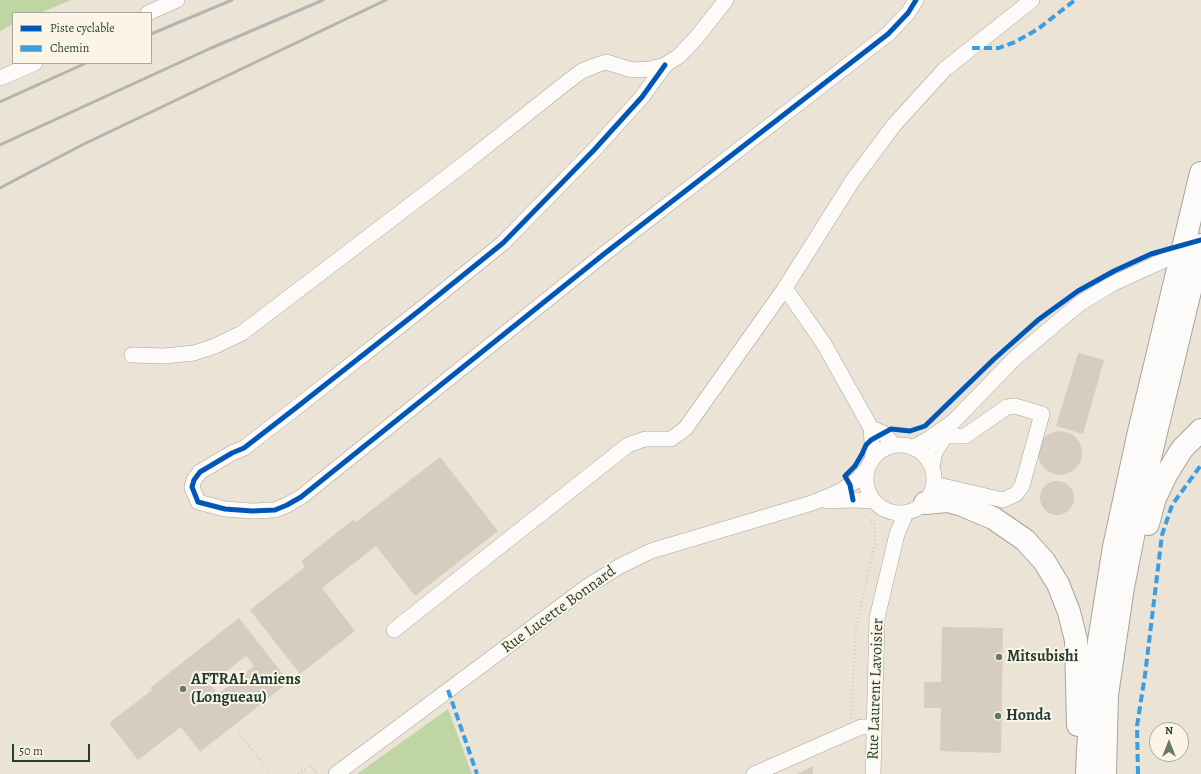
<!DOCTYPE html>
<style>
body{margin:0}
#map{position:relative;width:1201px;height:774px;overflow:hidden;background:#ebe3d5;font-family:Alegreya,serif}
canvas{display:block}
.legend{position:absolute;left:12px;top:12px;width:140px;height:52px;box-sizing:border-box;background:#fcf5e5;border:1px solid #a4ab9e;margin:0;padding:5px 7px;list-style:none;font-size:12px;color:#1f3d34}
.legend li{display:flex;align-items:center;gap:8px;height:20px}
.legend b{width:20px;border:1px solid #a4ab9e}
.north{position:absolute;left:1149px;top:722px;width:40px;height:40px;box-sizing:border-box;background:#fcf5e5;border:1px solid #a4ab9e;border-radius:50%;rotate:0deg;font-size:11px;font-weight:700;line-height:16px;text-align:center;color:#1f3d34}
.north::after{content:'';display:block;margin:auto;width:14px;height:18px;background:#66776c;clip-path:polygon(50% 0,100% 100%,50% 72%,0 100%)}
.scale{position:absolute;left:12px;top:744px;width:78px;height:18px;box-sizing:border-box;border:2px solid #1f3d34;border-top:0;padding-left:5px;font-size:12px;line-height:14px;white-space:nowrap;color:#1f3d34;-webkit-text-stroke:3px #fcf5e5;paint-order:stroke}
</style>
<div id="map">
<canvas width="1201" height="774"></canvas>
<ul class="legend">
<li><b style="height:5px;background:#0057b8"></b>Piste cyclable</li>
<li><b style="height:5px;background:#3c9ee2"></b>Chemin</li>
</ul>
<div class="north">N</div>
<div class="scale">50 m</div>
</div>
<script>
const ctx = document.querySelector('canvas').getContext('2d');
ctx.lineJoin = 'round';
function fillPath(path, color) {
  ctx.fillStyle = color;
  ctx.fill(path, 'evenodd');
}
function shape(rows) {
  const path = new Path2D();
  for (const r of rows) {
    if (r.length === 3) {
      path.moveTo(r[0] + r[2], r[1]);
      path.arc(r[0], r[1], r[2], 0, 2 * Math.PI);
      continue;
    }
    path.moveTo(r[0], r[1]);
    for (let i = 2; i < r.length; i += 2) path.lineTo(r[i], r[i + 1]);
  }
  return path;
}
function strokePath(path, color, width, dash) {
  ctx.strokeStyle = color;
  ctx.lineWidth = width;
  ctx.lineCap = dash ? 'butt' : 'round';
  ctx.setLineDash(dash || []);
  ctx.stroke(path);
}
function label(font, color, halo, rows, align = 'center') {
  ctx.font = font + ' Alegreya,serif';
  ctx.lineWidth = 4;
  ctx.setLineDash([]);
  ctx.textBaseline = 'middle';
  ctx.strokeStyle = halo;
  ctx.fillStyle = color;
  for (const [text, x, y, turn = 0] of rows) {
    ctx.save();
    ctx.translate(x, y);
    ctx.rotate((+turn || 0) * Math.PI / 180);
    ctx.textAlign = isNaN(turn) ? turn : align;
    if (halo) ctx.strokeText(text, 0, 0);
    ctx.fillText(text, 0, 0);
    ctx.restore();
  }
}
const green = shape([
 [0,0,71,0,40,13,13,13,13,24,0,31],
 [448,709,472,774,357,774]
]);
const building = shape([
 [1078,353,1104,360,1083,434,1056,426],
 [1060,453,22],
 [440,457,498,531,415,596,376,546,322,588,355,631,300,674,250,610,305,567,301,561,354,519,356,522],
 [1057,498,17],
 [239,618,289,682,200,752,181,727,138,760,109,723,152,690,150,688],
 [246,656,254,666,218,694,210,684],
 [942,627,1003,628,1001,753,940,751,941,708,924,708,924,682,941,682],
 [813,766,813,774,797,774]
]);
const path = shape([
 [851,718,856,628,875,543,875,525,863,513],
 [239,733,271,774],
 [298,774,310,765,318,774]
]);
const minor = shape([
 [148,13,177,0],
 [665,65,642,97,594,150,503,243,420,310,297,407,244,448,232,453,200,472,194,480,192,487,198,502,225,509,252,511,275,510,287,505,301,497,604,254,888,34,908,13,916,0],
 [0,78,35,63],
 [785,288,824,344,871,428,873,457],
 [132,355,164,356,194,353,215,346,242,333,464,164,567,82,582,71,594,66,606,62,632,70,650,69,665,65,679,56,696,38,726,0],
 [871,428,883,433,894,445],
 [900,479,34],
 [913,448,930,438,953,422,1015,358,1079,304,1112,284,1169,258],
 [932,466,935,452,950,429],
 [934,484,1003,500,1016,494,1022,486,1042,414,1015,406,1007,407,965,436,946,436],
 [827,501,853,500,873,501],
 [394,630,628,445,645,439,671,439,685,429,785,288,853,180,894,125,945,69,1032,0],
 [336,774,588,586,620,566,651,551,812,503,839,492,857,480,866,470],
 [754,774,861,727,874,727],
 [873,774,877,618,897,534,906,513]
]);
const highway = shape([
 [925,503,948,501,962,505,993,518,1025,540,1044,561,1058,584,1069,612,1076,640,1078,725],
 [1148,524,1155,498,1166,475,1182,449,1201,430],
 [1087,774,1088,749,1096,660,1114,547,1138,436,1201,173],
 [1105,774,1107,695,1123,587,1142,491,1201,245]
]);
const rail = shape([
 [151,34,232,0],
 [0,102,86,63],
 [0,145,209,49,323,0],
 [0,188,82,145,386,0]
]);
const quiet = shape([
 [972,48,999,48,1015,42,1038,29,1075,0],
 [448,690,477,774],
 [1138,774,1137,726,1145,675,1162,535,1172,505,1201,465]
]);
const cycleway = shape([
 [665,65,642,97,594,150,503,243,420,310,297,407,244,448,232,453,200,472,194,480,192,487,198,502,225,509,252,511,275,510,287,505,301,497,604,254,888,34,908,13,916,0],
 [853,500,850,485,845,476,855,466,862,454,866,445,871,440,891,429,910,431,925,426,993,360,1038,320,1078,291,1114,271,1151,254,1201,240]
]);
const markers = [
 [999,657,4,"#66776c"],
 [183,689,4,"#66776c"],
 [998,716,4,"#66776c"]
];
const streetNames = [
 ["Rue Lucette Bonnard",559,610,-36],
 ["Rue Laurent Lavoisier",876,689,-88]
];
const poiNames = [
 ["Mitsubishi",1007,657],
 ["AFTRAL Amiens",191,680],
 ["(Longueau)",191,698],
 ["Honda",1006,716]
];
fillPath(green, '#bfd6a4');
fillPath(building, '#d6ccc0');
strokePath(minor, '#a6a59c', 16);
strokePath(highway, '#a6a59c', 24);
strokePath(path, '#cbcbc7', 2, [1, 3]);
strokePath(minor, '#fcfbf9', 15);
strokePath(highway, '#fcfbf9', 22);
strokePath(rail, '#b3b5b2', 3);
strokePath(quiet, '#3c9ee2', 4, [8, 4]);
strokePath(cycleway, '#0057b8', 5);
for (const [x, y, r, color] of markers) {
  const dot = new Path2D();
  dot.arc(x, y, r, 0, 2 * Math.PI);
  ctx.fillStyle = color;
  ctx.fill(dot);
  strokePath(dot, '#fcf5e5', 1.5);
}
label('16px', '#1f3d34', '#fcf5e5', streetNames);
label('bold 16px', '#1f3d34', '#fcf5e5', poiNames, 'left');
</script>
